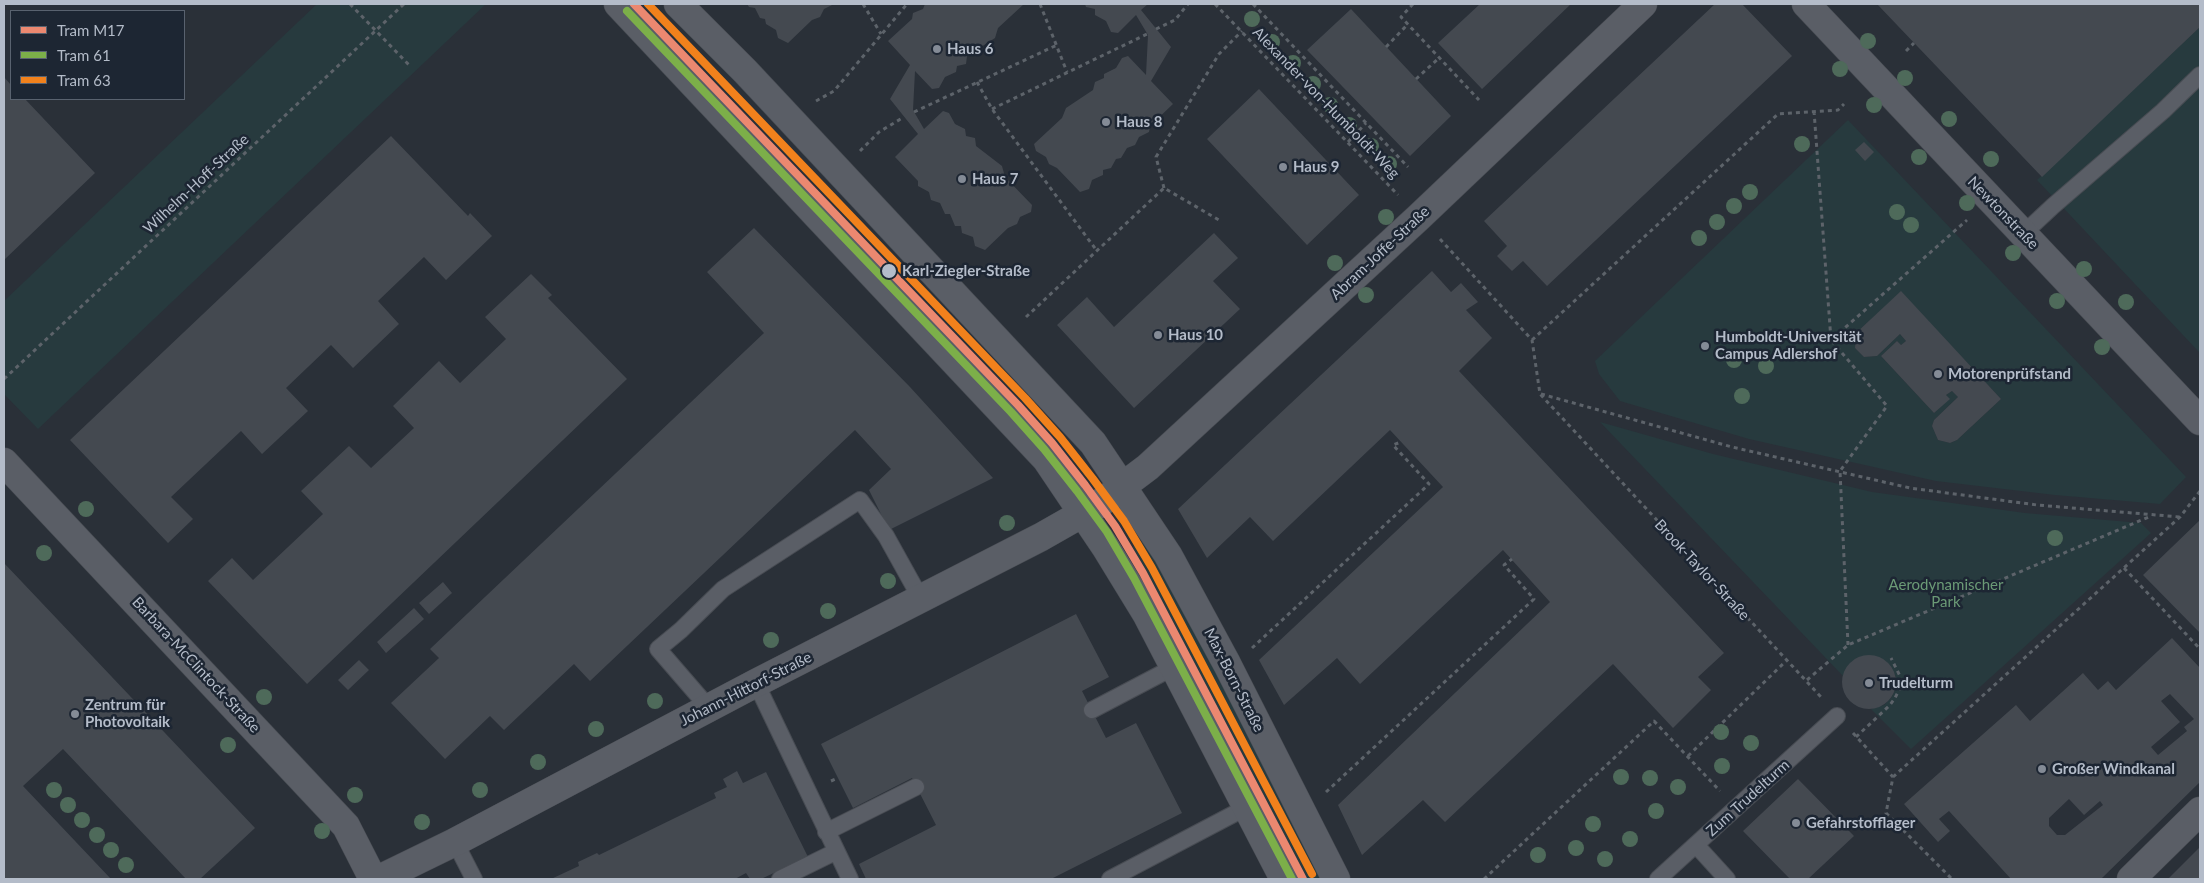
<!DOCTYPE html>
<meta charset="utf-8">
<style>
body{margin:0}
#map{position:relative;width:2204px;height:883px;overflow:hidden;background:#2a3038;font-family:Lato,sans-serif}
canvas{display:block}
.frame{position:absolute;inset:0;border:5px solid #b4bcc9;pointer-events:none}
.legend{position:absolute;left:10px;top:10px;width:175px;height:90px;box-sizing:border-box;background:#1d2633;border:1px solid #59626f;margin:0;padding:6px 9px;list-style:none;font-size:15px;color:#b4bcc9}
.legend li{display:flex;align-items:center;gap:10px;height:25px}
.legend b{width:25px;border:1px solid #59626f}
</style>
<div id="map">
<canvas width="2204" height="883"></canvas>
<div class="frame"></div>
<ul class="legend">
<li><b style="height:6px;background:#eb8870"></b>Tram M17</li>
<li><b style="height:6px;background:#7caf49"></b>Tram 61</li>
<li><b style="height:6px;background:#f1811c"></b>Tram 63</li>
</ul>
</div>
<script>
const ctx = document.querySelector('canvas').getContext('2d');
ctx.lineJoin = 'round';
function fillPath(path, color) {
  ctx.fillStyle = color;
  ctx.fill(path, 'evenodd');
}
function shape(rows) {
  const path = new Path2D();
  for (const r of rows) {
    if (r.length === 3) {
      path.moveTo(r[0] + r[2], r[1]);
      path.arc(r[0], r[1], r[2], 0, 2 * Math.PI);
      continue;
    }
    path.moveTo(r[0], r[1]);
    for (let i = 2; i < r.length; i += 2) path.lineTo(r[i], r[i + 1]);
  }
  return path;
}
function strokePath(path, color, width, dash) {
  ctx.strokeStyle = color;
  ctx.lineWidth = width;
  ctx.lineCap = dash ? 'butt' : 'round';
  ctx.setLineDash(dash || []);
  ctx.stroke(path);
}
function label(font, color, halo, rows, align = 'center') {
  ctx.font = font + ' Lato,sans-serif';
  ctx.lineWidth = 5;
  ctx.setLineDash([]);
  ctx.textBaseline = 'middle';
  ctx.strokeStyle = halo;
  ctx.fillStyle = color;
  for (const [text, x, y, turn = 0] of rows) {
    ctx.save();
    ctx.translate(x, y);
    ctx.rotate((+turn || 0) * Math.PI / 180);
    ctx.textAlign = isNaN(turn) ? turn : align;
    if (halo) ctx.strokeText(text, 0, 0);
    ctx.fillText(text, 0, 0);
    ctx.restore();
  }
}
const green = shape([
 [317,4,486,4,38,429,4,394,4,301],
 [2200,27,2200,350,2199,352,2037,180],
 [1848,120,2186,477,2160,504,2055,495,1936,481,1749,439,1620,401,1599,374,1595,361],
 [1901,292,2001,399,1957,440,1950,443,1938,440,1932,426,1934,420,1958,397,1952,391,1946,395,1949,399,1934,413,1881,356,1897,341,1901,345,1906,341,1900,334,1877,356,1864,357,1855,348,1856,333],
 [1600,422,1713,454,1872,492,2025,513,2141,523,2151,533,1911,749,1871,709,1884,705,1891,698,1895,690,1896,677,1886,662,1874,656,1861,657,1851,662,1843,676],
 [1141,542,1146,542,1150,546,1324,879,1292,879,1124,552]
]);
const building = shape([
 [747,4,834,4,824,9,820,17,812,20,788,43,778,38,776,30,766,24,765,19,760,18,755,8,749,7],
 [925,4,1024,4,998,28,995,38,967,56,966,64,957,66,956,72,945,77,939,88,932,89,915,71,913,110,924,129,943,111,949,113,955,124,965,129,966,136,975,138,976,146,1002,166,1005,177,1032,205,1031,212,1020,217,1017,224,1008,228,985,250,975,246,973,237,962,233,961,226,955,226,950,214,945,214,940,203,931,200,929,192,918,186,918,181,895,157,918,134,890,99,910,65,888,41,912,19,913,13,923,9],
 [1085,4,1148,4,1141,10,1171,47,1151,81,1173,104,1150,126,1149,132,1139,137,1135,145,1127,148,1121,158,1116,159,1111,168,1103,170,1103,175,1092,180,1089,189,1080,192,1057,168,1049,164,1046,157,1036,151,1034,144,1062,118,1066,108,1093,90,1095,82,1104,78,1104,74,1116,68,1122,58,1128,56,1146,75,1148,35,1136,15,1118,33,1111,32,1106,21,1095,15,1095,9,1086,7],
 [1480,4,1571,4,1482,89,1438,43],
 [1715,4,1742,4,1792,56,1547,286,1523,261,1512,271,1497,256,1507,246,1484,221],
 [1877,4,2200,4,2200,27,2042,177],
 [1351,9,1451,116,1410,156,1307,50],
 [4,77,11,85,11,99,25,99,95,173,4,260],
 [1259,89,1359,195,1307,245,1207,139],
 [391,136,468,216,470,213,492,236,446,280,424,257,378,301,399,324,353,368,331,345,286,388,308,411,262,454,241,431,171,497,193,519,168,543,70,440],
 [1864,142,1874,152,1865,161,1855,150],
 [754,228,910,387,993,478,889,530,869,490,891,469,855,430,590,681,574,664,504,730,490,716,445,759,391,703,439,658,430,649,764,333,707,272],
 [1214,233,1238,258,1213,281,1240,309,1134,408,1057,325,1087,297,1114,327],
 [1432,271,1451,292,1461,283,1478,302,1466,310,1492,338,1459,371,1724,653,1698,677,1711,690,1673,728,1613,664,1445,822,1423,800,1362,855,1338,805,1550,602,1503,550,1360,684,1337,658,1284,705,1259,660,1443,487,1390,430,1273,541,1250,517,1207,558,1178,509],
 [531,274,552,295,548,298,627,379,307,684,208,581,232,558,253,580,323,514,301,491,349,446,371,468,414,428,393,406,439,361,460,383,506,339,485,317],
 [1901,291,2001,399,1957,440,1950,443,1938,440,1932,426,1934,420,1958,397,1952,391,1946,395,1950,399,1934,413,1881,356,1897,341,1901,345,1906,341,1900,334,1877,356,1864,357,1855,348,1856,333],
 [2200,520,2200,633,2143,575],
 [4,563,255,828,200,879,186,879,63,749,23,786,111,879,4,879],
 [443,582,452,593,429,614,419,603],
 [414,608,424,619,386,653,377,642],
 [1076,614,1109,677,1082,691,1106,738,1136,723,1182,813,1051,879,866,879,859,864,936,825,912,778,853,808,821,744],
 [2172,638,2200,668,2200,782,2101,879,2011,879,1949,811,1939,819,1950,831,1938,842,1904,804,2016,705,2030,721,2083,673,2098,690,2108,681,2116,690],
 [2170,694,2194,719,2184,727,2187,731,2158,755,2151,747,2180,722,2161,701],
 [2069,799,2084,815,2100,801,2103,805,2065,835,2057,835,2049,826,2049,818],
 [1869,682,27],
 [359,660,369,670,348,690,338,680],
 [737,771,743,783,766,772,808,857,761,879,750,879,746,873,735,879,551,879,579,866,578,862,597,853,599,855,716,798,714,793,727,787,723,779],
 [1798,779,1854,836,1808,879,1790,879,1743,831],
 [2200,847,2200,879,2168,879]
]);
const path = shape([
 [350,4,410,66],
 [863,4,881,34],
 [1040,4,1067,72],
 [1215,4,1398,195],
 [1253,4,1408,167],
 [1413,4,1401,17,1479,100],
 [1156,29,1175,20,1188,4],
 [1386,47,1408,24],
 [1906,51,1914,43],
 [1416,79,1440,57],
 [977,82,992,109,1097,251],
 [816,101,834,91,907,4],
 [992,109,1147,34],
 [1814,111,1831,340],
 [914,112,1057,45],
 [1348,142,1366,123],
 [860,151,879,132,904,117],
 [1164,188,1156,157,1219,54,1242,31],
 [1440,239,1532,340,1540,394,1821,697],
 [1026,317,1164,188,1219,220],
 [1532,340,1778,114,1838,110,1844,104],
 [4,379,404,4],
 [1541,394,1732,447,1910,488,2037,505,2180,517],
 [2124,568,2200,649],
 [1848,645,1840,471,1887,406,1831,340,1967,220],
 [1252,648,1429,484,1393,445,1401,442],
 [1807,680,1848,645,2151,516],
 [1853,733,1893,777,1886,813,1952,879],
 [1856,737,1890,705,1895,698,1899,690,1900,676,1891,658],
 [1688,756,1786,661],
 [1893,777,2180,517,2200,491],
 [831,781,838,778],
 [1326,792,1534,599,1504,565,1512,559],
 [1484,879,1654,721,1720,791]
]);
const service = shape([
 [2023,234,2053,206,2163,111,2200,75],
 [756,683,850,879],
 [709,708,658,649,681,630,723,589,860,500,886,536,921,599],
 [1092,710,1174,667],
 [826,832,916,787],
 [455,842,474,879],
 [1696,845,1727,879],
 [780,879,835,852],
 [1110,879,1247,807],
 [1658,879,1837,716]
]);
const minor = shape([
 [618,4,1046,459,1106,548,1147,615,1284,879],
 [678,4,745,71,1093,443,1168,555,1227,664,1336,879],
 [1806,4,2200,421],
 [4,462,346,826,373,879],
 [379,879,455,842,756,683,1041,537,1099,504,1148,467,1419,217,1643,4],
 [2131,879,2200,811]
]);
const tram1 = shape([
 [634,4,1018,405,1052,443,1085,485,1115,526,1143,573,1303,879]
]);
const tram2 = shape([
 [627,11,1011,412,1044,449,1077,491,1107,532,1134,578,1292,879]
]);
const tram3 = shape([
 [648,4,1025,398,1060,437,1093,479,1124,521,1152,568,1312,874]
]);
const trees = [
 [1252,19],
 [1868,41],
 [1272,42],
 [1293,63],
 [1840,69],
 [1905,78],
 [1313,84],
 [1330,105],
 [1874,105],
 [1949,119],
 [1349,125],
 [1802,144],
 [1371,146],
 [1919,157],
 [1991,159],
 [1389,164],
 [1750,192],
 [1967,203],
 [1734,206],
 [1897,212],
 [1386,217],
 [1717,222],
 [1911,225],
 [1699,238],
 [2013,253],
 [1335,263],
 [2084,269],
 [1366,295],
 [2057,301],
 [2126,302],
 [2102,347],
 [1734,360],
 [1766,366],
 [1742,396],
 [86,509],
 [1007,523],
 [2055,538],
 [44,553],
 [888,581],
 [828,611],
 [771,640],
 [264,697],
 [655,701],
 [596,729],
 [1721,732],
 [1751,743],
 [228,745],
 [538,762],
 [1722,766],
 [1621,777],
 [1650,778],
 [1678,787],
 [54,790],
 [480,790],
 [355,795],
 [68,805],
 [1656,811],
 [82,820],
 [422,822],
 [1593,824],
 [322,831],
 [97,835],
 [1630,839],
 [1576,848],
 [111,850],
 [1538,855],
 [1605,859],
 [126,865]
];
const markers = [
 [937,49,5,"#848b96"],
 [1106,122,5,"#848b96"],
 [1283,167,5,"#848b96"],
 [962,179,5,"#848b96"],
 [889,271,8,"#b4bcc9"],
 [1158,335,5,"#848b96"],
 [1705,346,5,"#848b96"],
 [1938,374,5,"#848b96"],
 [1869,683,5,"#848b96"],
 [75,714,5,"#848b96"],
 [2042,769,5,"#848b96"],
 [1796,823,5,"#848b96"]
];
const poiNames = [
 ["Haus 6",947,49],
 ["Haus 8",1116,122],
 ["Haus 9",1293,167],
 ["Haus 7",972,179],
 ["Haus 10",1168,335],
 ["Humboldt-Universität",1715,337],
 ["Campus Adlershof",1715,354],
 ["Motorenprüfstand",1948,374],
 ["Trudelturm",1879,683],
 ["Zentrum für",85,705],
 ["Photovoltaik",85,722],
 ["Großer Windkanal",2052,769],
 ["Gefahrstofflager",1806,823]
];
const streetNames = [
 ["Alexander-von-Humboldt-Weg",1326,103,46],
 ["Wilhelm-Hoff-Straße",196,184,-43],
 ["Newtonstraße",2003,213,46],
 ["Abram-Joffe-Straße",1380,253,-43],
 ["Brook-Taylor-Straße",1702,570,47],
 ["Barbara-McClintock-Straße",196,665,47],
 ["Max-Born-Straße",1234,680,63],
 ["Johann-Hittorf-Straße",746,689,-27],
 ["Zum Trudelturm",1748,798,-42]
];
const stopNames = [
 ["Karl-Ziegler-Straße",902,271]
];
const parkNames = [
 ["Aerodynamischer",1946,585],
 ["Park",1946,602]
];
fillPath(green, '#273a3e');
fillPath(building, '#444950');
strokePath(service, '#484c53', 18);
strokePath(minor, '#484c53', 29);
strokePath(path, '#5d636a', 3, [4, 4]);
strokePath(service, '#5a5e66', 16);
strokePath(minor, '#5a5e66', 28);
strokePath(tram1, '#eb8870', 8);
strokePath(tram2, '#7caf49', 8);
strokePath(tram3, '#f1811c', 8);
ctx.fillStyle = '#4e6a5a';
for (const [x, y] of trees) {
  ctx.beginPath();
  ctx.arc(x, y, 8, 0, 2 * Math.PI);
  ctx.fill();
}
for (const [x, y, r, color] of markers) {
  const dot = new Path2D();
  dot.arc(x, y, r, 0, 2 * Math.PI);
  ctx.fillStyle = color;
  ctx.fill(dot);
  strokePath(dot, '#1d2633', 2);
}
label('bold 15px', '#b4bcc9', '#1d2633', poiNames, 'left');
label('15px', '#b4bcc9', '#1d2633', streetNames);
label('bold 15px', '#b4bcc9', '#1d2633', stopNames, 'left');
label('15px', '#6b9a76', '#1d2633', parkNames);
</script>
